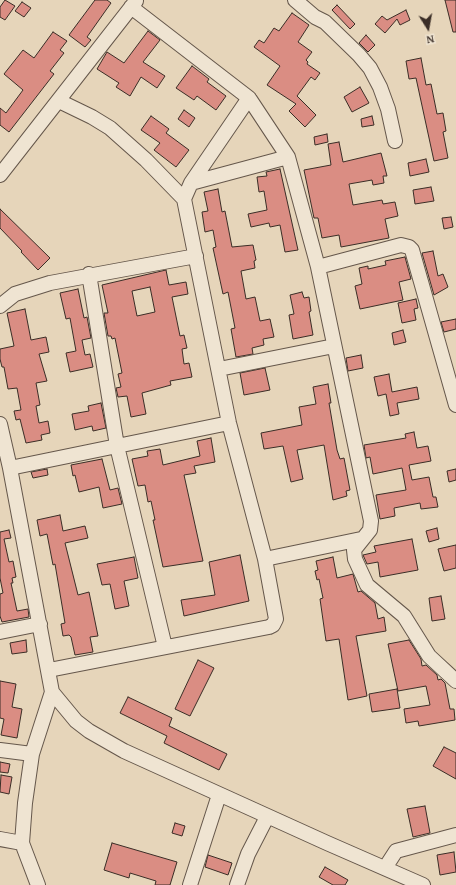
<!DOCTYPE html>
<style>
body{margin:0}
#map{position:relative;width:456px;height:885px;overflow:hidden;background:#e6d5ba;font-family:"Gentium Book Plus",serif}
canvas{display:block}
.north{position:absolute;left:408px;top:8px;width:40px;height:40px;-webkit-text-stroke:3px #efe4d2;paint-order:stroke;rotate:169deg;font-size:11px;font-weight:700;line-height:16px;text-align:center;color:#3a2d26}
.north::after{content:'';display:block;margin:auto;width:14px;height:18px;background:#3a2d26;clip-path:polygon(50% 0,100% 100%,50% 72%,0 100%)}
</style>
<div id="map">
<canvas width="456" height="885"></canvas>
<div class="north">N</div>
</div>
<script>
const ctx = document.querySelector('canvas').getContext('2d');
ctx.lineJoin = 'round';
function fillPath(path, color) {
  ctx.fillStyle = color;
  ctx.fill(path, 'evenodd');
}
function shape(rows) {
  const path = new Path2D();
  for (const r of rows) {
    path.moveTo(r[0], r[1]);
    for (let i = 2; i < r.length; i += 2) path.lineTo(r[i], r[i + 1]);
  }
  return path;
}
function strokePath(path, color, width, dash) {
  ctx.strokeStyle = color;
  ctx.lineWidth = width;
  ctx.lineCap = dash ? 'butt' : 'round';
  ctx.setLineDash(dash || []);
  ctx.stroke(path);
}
const building = shape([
 [5,0,15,6,5,20,0,17,0,7,5,0],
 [95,0,107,0,111,3,87,37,91,40,85,47,69,35,95,0],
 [445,0,456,0,456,32,453,32,445,0],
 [22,2,31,8,24,17,15,11,22,2],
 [337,5,355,24,350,29,332,10,337,5],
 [406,10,410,20,400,25,397,19,385,33,375,24,382,16,387,20,406,10],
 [292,13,309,25,298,42,312,52,306,60,308,62,307,64,320,73,315,80,311,77,297,96,316,115,305,127,289,111,296,104,267,85,280,66,254,47,259,40,264,43,274,28,279,31,292,13],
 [148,31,160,40,143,62,165,76,157,88,141,77,130,96,116,87,119,83,97,69,107,52,124,63,148,31],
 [53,32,67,41,60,50,64,53,50,71,54,74,9,132,0,125,0,108,6,113,23,90,4,74,23,50,34,58,53,32],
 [366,35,375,45,368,52,359,43,366,35],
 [421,58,426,85,431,84,437,114,443,113,446,131,443,132,448,158,434,161,416,78,409,79,406,61,421,58],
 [192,66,209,79,207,82,226,96,216,110,197,96,194,100,176,88,192,66],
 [360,87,369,103,352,112,344,97,360,87],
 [184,110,195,118,189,127,178,119,184,110],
 [151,116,169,129,166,133,189,150,176,167,154,150,160,143,141,130,151,116],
 [372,116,374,125,362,127,361,119,372,116],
 [327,134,328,142,315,145,314,137,327,134],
 [339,142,343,162,381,153,387,176,383,176,384,183,373,185,372,180,349,184,353,205,382,200,383,204,395,202,398,216,385,219,389,238,341,247,339,235,322,238,318,218,314,218,304,170,331,165,328,144,339,142],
 [426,159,429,172,410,176,408,163,426,159],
 [280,169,298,250,285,252,280,225,270,227,269,223,251,227,248,214,267,210,264,191,259,192,257,177,267,176,266,172,280,169],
 [431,187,434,201,415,204,413,190,431,187],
 [218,189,222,212,225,211,232,247,253,245,256,260,254,261,255,268,241,271,246,299,255,297,260,321,270,319,274,337,263,339,264,345,252,348,253,354,236,357,231,329,235,328,228,292,223,294,213,248,216,247,213,230,205,232,202,212,208,211,204,192,218,189],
 [0,209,50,258,38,270,21,252,22,251,0,228,0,209],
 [451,217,453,227,444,229,442,218,451,217],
 [433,251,438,276,443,274,448,287,434,295,422,253,433,251],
 [405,257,411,279,399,282,403,300,360,309,355,286,362,284,359,268,368,266,368,269,386,265,385,261,405,257],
 [166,270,169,285,186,282,188,294,172,297,180,336,184,335,187,348,182,349,184,364,189,363,192,377,170,381,171,385,142,393,146,414,131,417,127,396,118,397,116,388,121,387,118,374,122,373,115,338,112,339,111,336,108,336,104,313,108,313,102,285,166,270],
 [150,287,155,312,137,316,132,291,150,287],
 [78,289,84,318,87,317,91,338,82,340,85,355,90,354,93,367,70,372,66,353,76,351,70,318,66,319,60,293,78,289],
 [302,292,304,298,309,297,311,311,309,312,313,335,293,339,289,315,294,314,290,295,302,292],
 [416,299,418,308,414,309,416,320,402,323,398,303,416,299],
 [25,309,31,340,46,337,49,352,39,354,47,381,36,383,40,405,36,406,39,423,48,421,50,433,41,435,42,440,26,443,20,419,16,420,14,411,21,410,17,388,8,389,4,367,2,367,0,359,0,349,14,346,7,313,25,309],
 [456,319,456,329,444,332,441,322,456,319],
 [403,330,406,342,394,345,392,333,403,330],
 [361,355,363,368,348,371,346,358,361,355],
 [265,368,270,390,244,395,240,373,265,368],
 [389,374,392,392,417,387,419,399,397,403,399,414,390,416,386,394,378,396,374,377,389,374],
 [328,384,331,403,329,403,337,450,340,459,344,458,350,490,346,491,347,496,333,500,324,445,297,450,303,479,291,482,283,446,264,449,261,433,302,425,299,407,316,404,313,387,328,384],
 [101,403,106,428,93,431,92,426,75,430,72,414,89,411,88,406,101,403],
 [414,432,417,448,428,446,431,461,409,465,412,480,429,477,433,497,436,497,438,507,421,509,420,503,394,508,395,516,380,519,376,495,406,490,402,468,373,474,370,457,366,458,364,445,406,438,405,434,414,432],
 [211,438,215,462,194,466,196,473,184,475,203,561,163,567,153,520,155,520,151,501,148,502,145,485,138,486,132,459,148,456,147,451,160,449,163,465,200,456,197,441,211,438],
 [102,459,110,490,118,488,122,504,103,508,99,487,79,492,75,475,73,476,71,465,102,459],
 [47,469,48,475,33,478,31,472,47,469],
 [456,469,456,480,449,482,447,471,456,469],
 [60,515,63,531,85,526,88,538,65,543,78,595,89,592,98,636,90,637,93,652,75,655,71,637,69,635,63,636,61,624,65,623,55,564,53,565,47,534,40,536,37,520,60,515],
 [437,528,439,539,429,542,426,531,437,528],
 [9,530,11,538,4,539,9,562,13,561,16,577,12,578,13,583,11,583,17,611,28,609,29,617,2,622,0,616,0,594,3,593,0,578,0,532,9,530],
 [412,539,418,570,380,577,378,562,367,564,363,555,376,552,374,546,412,539],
 [456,545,456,568,444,571,438,549,456,545],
 [240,555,249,601,184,616,181,600,215,595,209,562,240,555],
 [134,557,138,578,124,581,129,606,115,609,110,584,102,585,97,564,134,557],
 [333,557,337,578,353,574,358,592,361,591,375,603,378,619,384,617,386,631,356,636,367,696,348,700,339,639,326,641,320,599,323,598,319,579,317,580,315,571,318,570,316,561,333,557],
 [441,596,445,619,432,621,429,598,441,596],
 [26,640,27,652,12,654,10,643,26,640],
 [409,640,421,659,422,666,426,665,437,675,438,680,441,679,445,683,450,709,454,709,455,720,419,726,418,721,406,723,404,709,430,705,426,686,398,691,388,644,409,640],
 [198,660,214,668,190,716,175,709,198,660],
 [0,681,16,684,12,707,22,709,17,738,1,735,4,719,0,718,0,681],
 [397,689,400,708,372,712,369,694,397,689],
 [128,697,172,718,169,726,227,754,219,770,164,743,167,736,120,713,128,697],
 [444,747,456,753,456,779,433,766,444,747],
 [0,762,10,764,8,773,0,772,0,762],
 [1,775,12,777,9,794,0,792,1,775],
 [425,806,430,833,413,837,407,809,425,806],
 [175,823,185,826,182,836,172,833,175,823],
 [112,843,177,862,170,885,155,885,156,881,130,873,129,878,104,870,112,843],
 [454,852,456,872,440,875,437,855,454,852],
 [208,855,232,863,228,875,205,867,208,855],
 [325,867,348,880,345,885,333,885,319,877,325,867]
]);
const minor = shape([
 [295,0,315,17,325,22,359,55,370,68,380,87,388,109,395,141],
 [131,7,249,98,288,157,318,267,371,521,370,530,354,550,355,559,367,585,404,616,429,656,456,681],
 [0,175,136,1],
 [191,183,288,157],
 [184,199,191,183,249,98],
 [318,267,401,245,409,247,412,250,456,405],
 [89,274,117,446,165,647],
 [0,306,15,294,50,283,196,256],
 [219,369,334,346],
 [0,424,10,468,52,692,32,754,25,803,22,843,38,885],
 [10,468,229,423],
 [265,559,361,539],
 [0,632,40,624],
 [49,670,269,627,273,625,276,619,265,559,229,423,184,199,146,160,110,128,92,117,59,101],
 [52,692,76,721,89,731,124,751,327,843,423,885],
 [0,750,32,754],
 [0,839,22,843],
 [385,868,396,851,456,835],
 [190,885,219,795],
 [237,885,248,854,267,817]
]);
fillPath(building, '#da8d83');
strokePath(building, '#3a2d26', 1);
strokePath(minor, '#65574b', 16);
strokePath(minor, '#efe4d2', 14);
</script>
